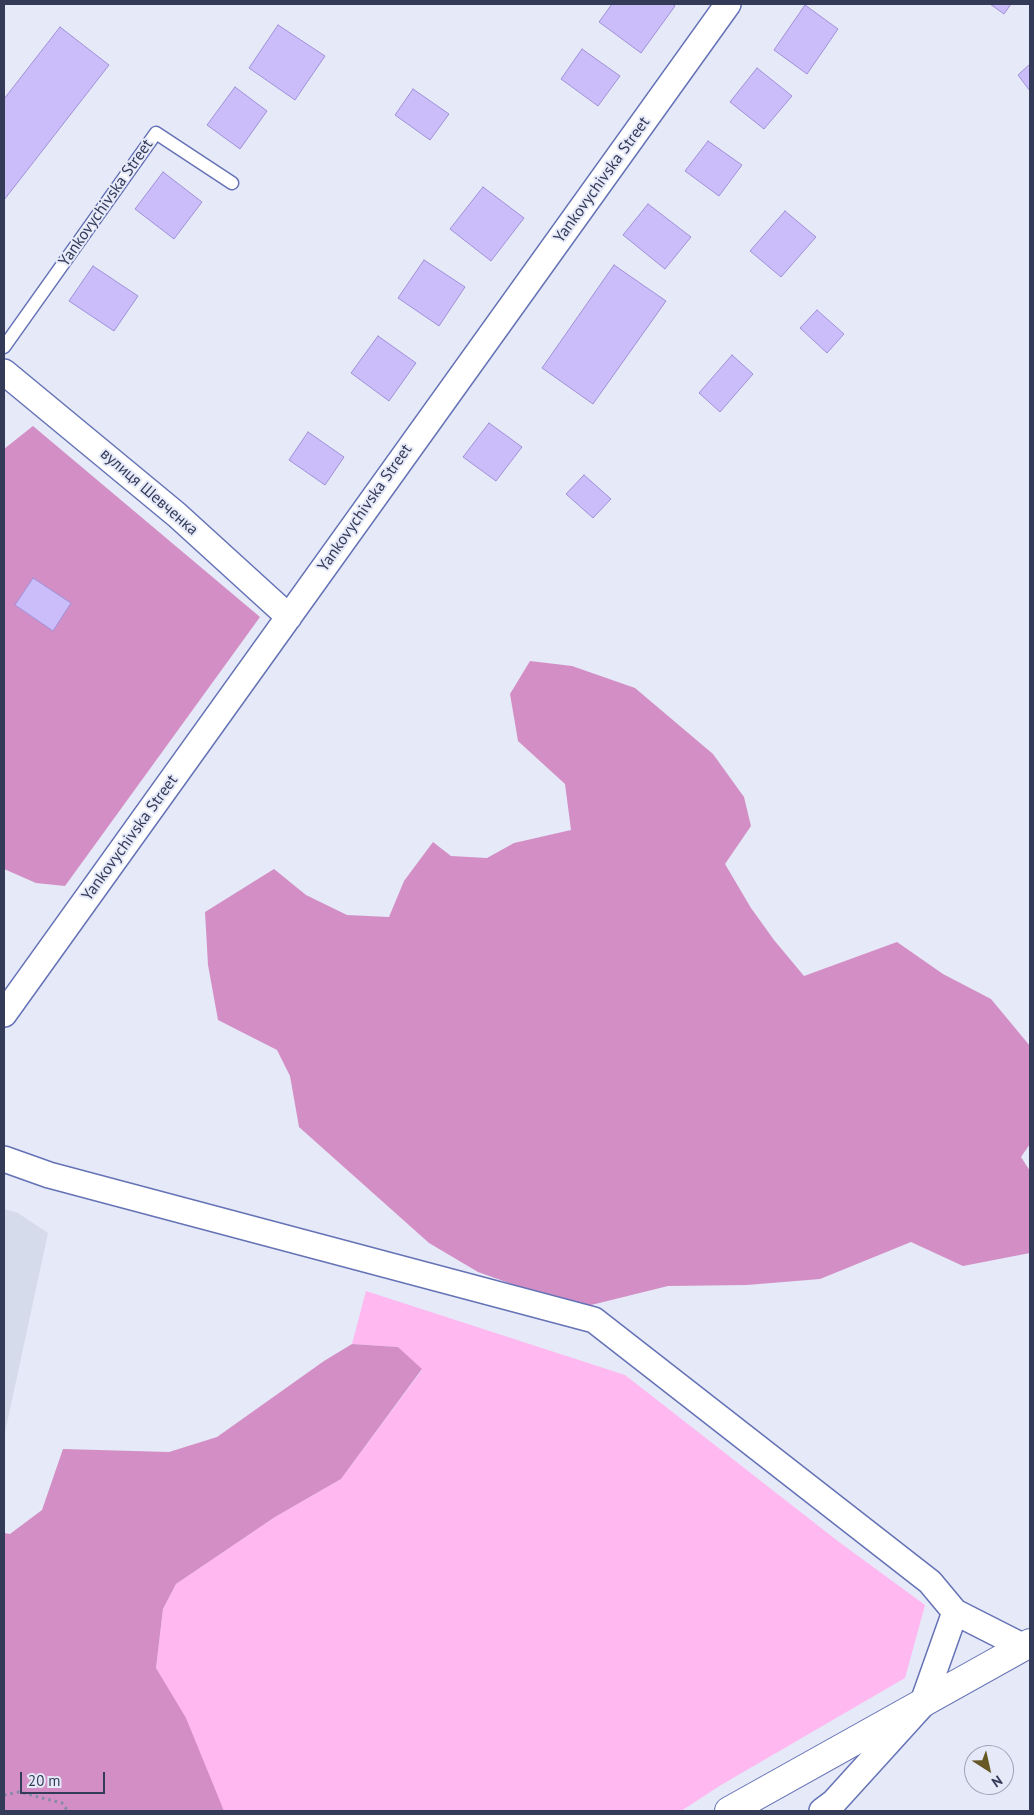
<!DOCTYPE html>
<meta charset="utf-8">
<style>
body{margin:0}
#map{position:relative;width:1034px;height:1815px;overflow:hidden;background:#e5e9f8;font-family:"PT Sans",sans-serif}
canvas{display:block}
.frame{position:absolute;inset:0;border:5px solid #343b59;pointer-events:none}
.north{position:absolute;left:964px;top:1745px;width:50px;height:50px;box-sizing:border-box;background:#e5e9f8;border:1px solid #9ea3b8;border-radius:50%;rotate:145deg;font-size:14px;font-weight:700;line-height:20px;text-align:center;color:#343b59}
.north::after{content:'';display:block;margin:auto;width:18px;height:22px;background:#665926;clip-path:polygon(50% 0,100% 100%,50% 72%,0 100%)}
.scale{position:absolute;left:20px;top:1772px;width:85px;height:22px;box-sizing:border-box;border:2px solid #343b59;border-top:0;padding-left:6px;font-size:15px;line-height:18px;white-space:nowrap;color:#343b59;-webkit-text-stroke:4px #e5e9f8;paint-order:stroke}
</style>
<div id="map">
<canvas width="1034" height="1815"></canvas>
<div class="frame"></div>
<div class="north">N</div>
<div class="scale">20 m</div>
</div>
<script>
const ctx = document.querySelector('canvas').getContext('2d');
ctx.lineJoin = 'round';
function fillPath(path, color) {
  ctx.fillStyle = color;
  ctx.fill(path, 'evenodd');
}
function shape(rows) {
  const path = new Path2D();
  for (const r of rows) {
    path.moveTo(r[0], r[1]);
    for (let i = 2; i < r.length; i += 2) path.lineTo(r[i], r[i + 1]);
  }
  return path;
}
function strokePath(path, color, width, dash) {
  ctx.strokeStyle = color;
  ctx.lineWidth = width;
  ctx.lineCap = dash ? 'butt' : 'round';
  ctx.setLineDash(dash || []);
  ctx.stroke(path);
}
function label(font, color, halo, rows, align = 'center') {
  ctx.font = font + ' "PT Sans",sans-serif';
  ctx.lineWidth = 4;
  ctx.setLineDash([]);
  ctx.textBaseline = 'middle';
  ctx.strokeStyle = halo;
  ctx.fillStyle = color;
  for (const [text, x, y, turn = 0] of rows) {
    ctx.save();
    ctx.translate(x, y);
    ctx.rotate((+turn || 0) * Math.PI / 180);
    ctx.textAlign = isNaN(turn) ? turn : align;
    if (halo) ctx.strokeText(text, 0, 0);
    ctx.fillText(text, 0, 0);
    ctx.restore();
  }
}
const built = shape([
 [4,1209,18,1213,48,1233,4,1437]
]);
const green = shape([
 [366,1291,625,1375,839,1542,925,1605,905,1678,721,1785,681,1811,224,1811,156,1668,163,1609,176,1584,275,1517,341,1479,422,1370,398,1347,352,1344]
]);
const forest = shape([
 [33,426,260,617,65,886,36,883,4,869,4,449],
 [530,661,572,666,635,688,713,754,744,797,751,826,725,864,751,908,774,940,804,976,897,942,943,974,991,999,1030,1046,1030,1144,1021,1157,1030,1171,1030,1253,963,1266,911,1242,820,1279,747,1285,668,1286,579,1308,478,1272,429,1243,299,1127,290,1076,277,1050,218,1020,208,965,205,912,274,869,306,895,347,915,389,917,404,881,433,842,451,856,487,858,514,843,571,830,565,784,518,741,510,694],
 [352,1344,398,1347,422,1369,341,1479,275,1517,176,1584,163,1609,156,1668,186,1718,224,1811,4,1811,4,1533,10,1534,42,1510,63,1449,169,1452,217,1437,324,1361]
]);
const building = shape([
 [612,4,672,4,675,6,641,53,599,22,612,4],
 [990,4,1011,4,1004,14,990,4],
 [805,5,838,29,807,74,774,50,805,5],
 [278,25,325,56,295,100,249,68,278,25],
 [60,27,109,65,4,200,4,99,60,27],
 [582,49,620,76,598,106,561,79,582,49],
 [1030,64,1030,91,1018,75,1030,64],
 [757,68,792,96,764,129,730,102,757,68],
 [235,87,267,111,240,149,207,125,235,87],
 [413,89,449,114,430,140,395,115,413,89],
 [708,141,742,165,719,196,685,171,708,141],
 [163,172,202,202,174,239,135,209,163,172],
 [483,187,524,218,491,261,450,229,483,187],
 [648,204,691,237,665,269,623,235,648,204],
 [785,211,816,237,781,277,750,251,785,211],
 [424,260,465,287,439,326,398,298,424,260],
 [614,265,666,301,593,404,542,368,614,265],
 [93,266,138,296,114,331,69,301,93,266],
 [817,310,844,334,827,353,800,328,817,310],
 [378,336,416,363,389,401,351,373,378,336],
 [732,355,753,374,720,412,699,393,732,355],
 [489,423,522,447,496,481,463,457,489,423],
 [308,432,344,457,325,485,289,460,308,432],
 [584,475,611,499,593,518,566,494,584,475],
 [33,578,71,603,53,631,15,605,33,578]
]);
const path = shape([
 [4,1795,19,1792,62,1803,68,1811]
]);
const service = shape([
 [4,347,156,133,232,183]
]);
const minor = shape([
 [4,372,177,515,289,617],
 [4,1014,728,4],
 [4,1159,49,1175,594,1320,930,1582,955,1612,1022,1646],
 [822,1811,834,1802,922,1705,955,1612]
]);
const tertiary = shape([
 [729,1811,1030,1643]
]);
const streetNames = [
 ["Yankovychivska Street",602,180,-54],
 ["Yankovychivska Street",106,203,-55],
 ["вулиця Шевченка",149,492,41],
 ["Yankovychivska Street",365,508,-55],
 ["Yankovychivska Street",130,838,-54]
];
fillPath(built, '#d6dbec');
fillPath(green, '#ffb8f0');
fillPath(forest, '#d38fc5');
fillPath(building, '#cabdfa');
strokePath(building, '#a090d8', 1);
strokePath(service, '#6572b5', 15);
strokePath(minor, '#6572b5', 28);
strokePath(tertiary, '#6572b5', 30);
strokePath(path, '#858ba2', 3, [2.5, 4]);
strokePath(service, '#fff', 12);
strokePath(minor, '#fff', 25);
strokePath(tertiary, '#fff', 28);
label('16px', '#343b59', '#e5e9f8', streetNames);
</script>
